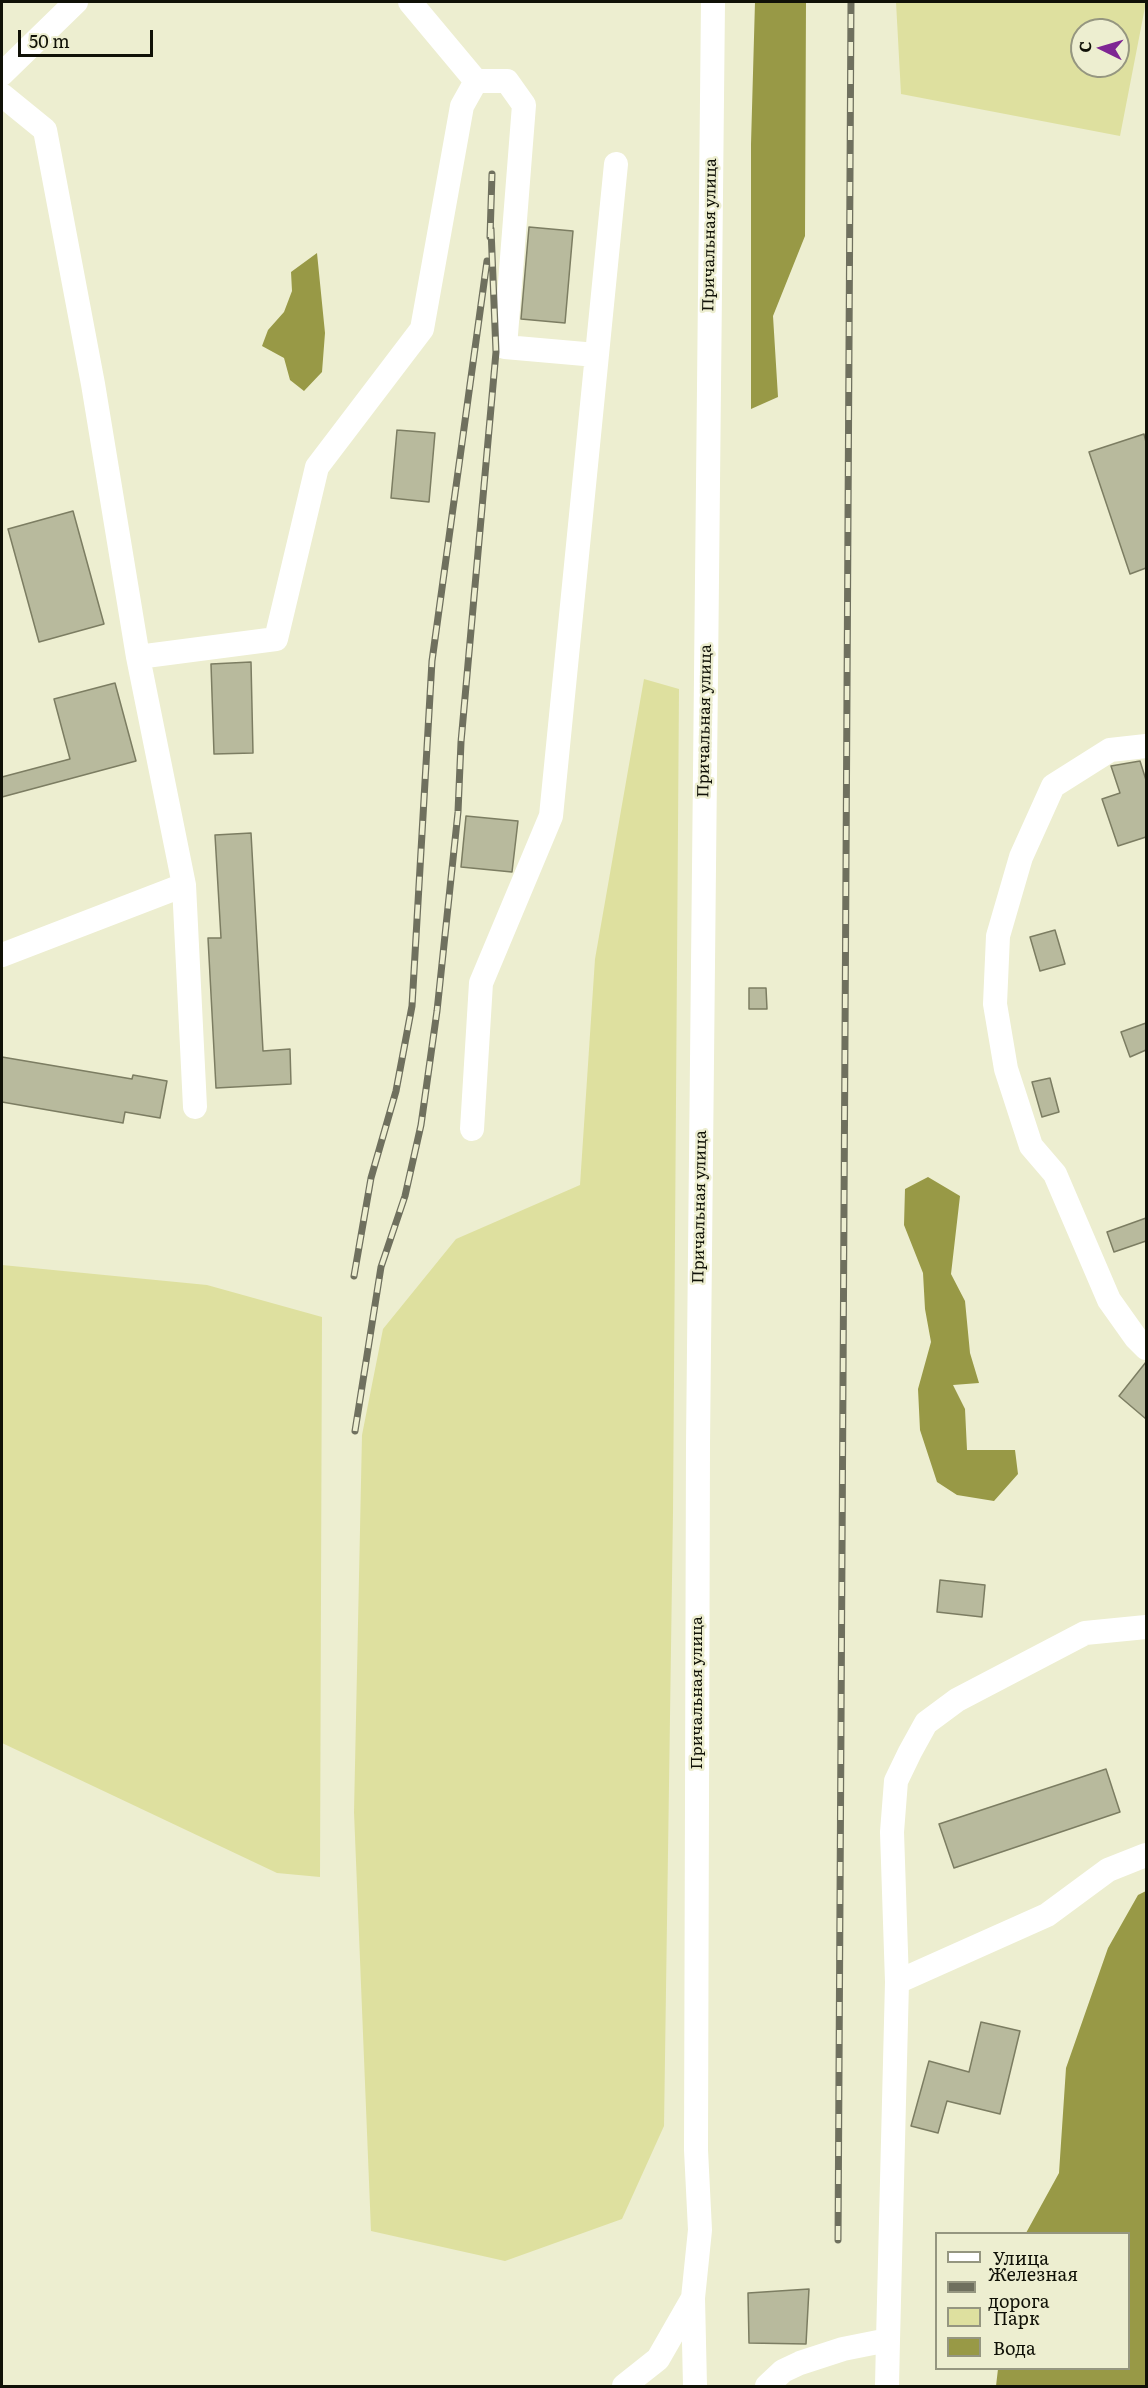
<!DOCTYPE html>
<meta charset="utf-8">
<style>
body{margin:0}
#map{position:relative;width:1148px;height:2388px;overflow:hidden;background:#edeed0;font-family:Literata,serif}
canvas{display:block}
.frame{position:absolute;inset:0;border:3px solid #101107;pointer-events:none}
.legend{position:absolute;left:935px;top:2232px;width:195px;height:138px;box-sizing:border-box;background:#edeed0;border:2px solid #959680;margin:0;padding:8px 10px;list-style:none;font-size:18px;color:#101107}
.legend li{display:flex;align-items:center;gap:12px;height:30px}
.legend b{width:30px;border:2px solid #959680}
.north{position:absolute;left:1070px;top:18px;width:60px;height:60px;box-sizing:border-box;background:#edeed0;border:2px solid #959680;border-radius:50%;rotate:275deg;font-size:16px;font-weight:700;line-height:24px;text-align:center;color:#101107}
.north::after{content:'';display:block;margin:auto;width:21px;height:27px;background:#7f2693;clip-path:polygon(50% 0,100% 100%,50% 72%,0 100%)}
.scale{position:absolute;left:18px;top:30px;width:135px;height:27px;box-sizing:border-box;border:3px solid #101107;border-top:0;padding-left:8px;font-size:18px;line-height:21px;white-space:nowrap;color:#101107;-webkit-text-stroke:4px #edeed0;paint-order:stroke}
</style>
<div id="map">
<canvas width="1148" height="2388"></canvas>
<div class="frame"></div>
<ul class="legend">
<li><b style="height:8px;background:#fff"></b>Улица</li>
<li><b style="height:8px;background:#6f705e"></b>Железная дорога</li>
<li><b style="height:16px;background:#dee09f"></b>Парк</li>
<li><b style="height:16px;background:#989946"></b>Вода</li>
</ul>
<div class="north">С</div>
<div class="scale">50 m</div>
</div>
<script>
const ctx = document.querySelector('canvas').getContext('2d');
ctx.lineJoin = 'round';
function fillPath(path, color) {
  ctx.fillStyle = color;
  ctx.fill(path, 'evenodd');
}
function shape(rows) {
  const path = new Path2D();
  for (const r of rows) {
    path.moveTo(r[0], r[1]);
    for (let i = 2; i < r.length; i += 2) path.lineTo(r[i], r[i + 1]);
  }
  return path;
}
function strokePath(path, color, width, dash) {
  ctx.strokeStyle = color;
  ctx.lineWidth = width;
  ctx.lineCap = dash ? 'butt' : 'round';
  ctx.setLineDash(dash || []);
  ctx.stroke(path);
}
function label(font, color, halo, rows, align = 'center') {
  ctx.font = font + ' Literata,serif';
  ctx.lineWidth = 5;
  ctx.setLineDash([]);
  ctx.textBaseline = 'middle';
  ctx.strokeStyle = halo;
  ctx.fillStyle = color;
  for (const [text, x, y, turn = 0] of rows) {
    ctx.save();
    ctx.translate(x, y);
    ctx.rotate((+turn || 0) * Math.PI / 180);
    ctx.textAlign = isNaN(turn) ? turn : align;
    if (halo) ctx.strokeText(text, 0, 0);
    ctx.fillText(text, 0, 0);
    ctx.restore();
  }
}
const green = shape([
 [896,2,1146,2,1120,136,901,94],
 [1082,30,1118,30,1118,66,1082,66],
 [644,679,679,689,673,1512,664,2126,622,2219,505,2261,371,2231,354,1812,362,1435,383,1329,456,1239,580,1185,595,959],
 [2,1265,207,1285,322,1317,320,1877,277,1873,2,1743]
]);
const water = shape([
 [755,2,806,2,805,236,773,316,778,397,751,409,751,144],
 [317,253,325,333,322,372,304,391,290,380,284,358,262,346,268,330,284,312,292,291,291,272],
 [928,1177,960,1196,951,1274,965,1301,970,1353,979,1383,953,1385,965,1409,967,1450,1015,1450,1018,1474,994,1501,957,1495,937,1482,920,1430,918,1389,931,1342,925,1309,923,1273,904,1225,905,1189],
 [1146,1891,1146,2386,996,2386,998,2369,1128,2368,1128,2234,1026,2233,1059,2173,1066,2068,1108,1948,1138,1895]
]);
const building = shape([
 [529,227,573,231,565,323,521,319,529,227],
 [397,430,435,433,429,502,391,498,397,430],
 [1144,434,1146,442,1146,568,1130,574,1089,452,1144,434],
 [73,511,104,624,39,642,8,529,73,511],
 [251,662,253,753,214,754,211,664,251,662],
 [115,683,136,761,2,797,2,777,70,759,54,699,115,683],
 [1140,761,1146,780,1146,837,1118,846,1102,799,1120,793,1111,766,1140,761],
 [466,816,518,821,512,872,461,867,466,816],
 [251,833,263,1051,290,1049,291,1084,216,1088,208,938,221,938,215,835,251,833],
 [1055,930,1065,964,1040,971,1030,937,1055,930],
 [749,988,766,988,767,1009,749,1009,749,988],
 [1146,1023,1146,1050,1130,1057,1121,1032,1146,1023],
 [2,1057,132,1079,133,1075,167,1081,160,1118,125,1112,123,1123,2,1102,2,1057],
 [1050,1078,1059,1112,1042,1117,1032,1082,1050,1078],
 [1146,1218,1146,1241,1114,1252,1107,1232,1146,1218],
 [1146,1362,1146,1419,1119,1396,1146,1362],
 [940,1580,985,1585,982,1617,937,1612,940,1580],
 [1106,1769,1120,1812,954,1868,939,1824,1106,1769],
 [981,2022,1020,2031,1000,2114,947,2101,938,2133,911,2126,929,2061,969,2072,981,2022],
 [809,2289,806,2344,749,2343,748,2293,809,2289]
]);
const minor = shape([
 [410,2,476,81],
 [2,74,76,2],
 [2,95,45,130,93,384,138,657,184,885,195,1107],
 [138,657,276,639,317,467,422,329,462,106,476,81,507,81,524,105,505,347,596,355],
 [1146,746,1110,750,1053,786,1021,857,998,936,995,1004,1006,1069,1031,1146,1055,1174,1109,1300,1136,1338,1146,1348],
 [2,955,184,885],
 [472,1129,481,983,551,816,616,164],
 [897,1982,1047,1915,1108,1870,1146,1855],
 [693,2298,695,2386],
 [624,2386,658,2359,693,2298,700,2230,696,2150,698,1444,713,2],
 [767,2386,783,2371,800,2363,843,2349,888,2340,897,1982,892,1832,896,1781,910,1752,926,1723,957,1700,1085,1633,1146,1627],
 [887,2386,888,2340]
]);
const rail = shape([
 [490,237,492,174],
 [354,1276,371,1178,396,1091,412,1006,432,661,487,261],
 [355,1431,381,1267,405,1196,421,1125,437,1011,458,812,461,742,496,352,491,229],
 [838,2240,851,2]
]);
const streetNames = [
 ["Причальная улица",710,235,-89],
 ["Причальная улица",705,721,-89],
 ["Причальная улица",700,1207,-89],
 ["Причальная улица",697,1693,-90]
];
fillPath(green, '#dee09f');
fillPath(water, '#989946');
fillPath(building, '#b8ba9d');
strokePath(building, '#7c7d62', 1.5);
strokePath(minor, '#fff', 24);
strokePath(rail, '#6f705e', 7);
strokePath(rail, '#edeed0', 4.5, [14]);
label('16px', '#101107', '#edeed0', streetNames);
</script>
